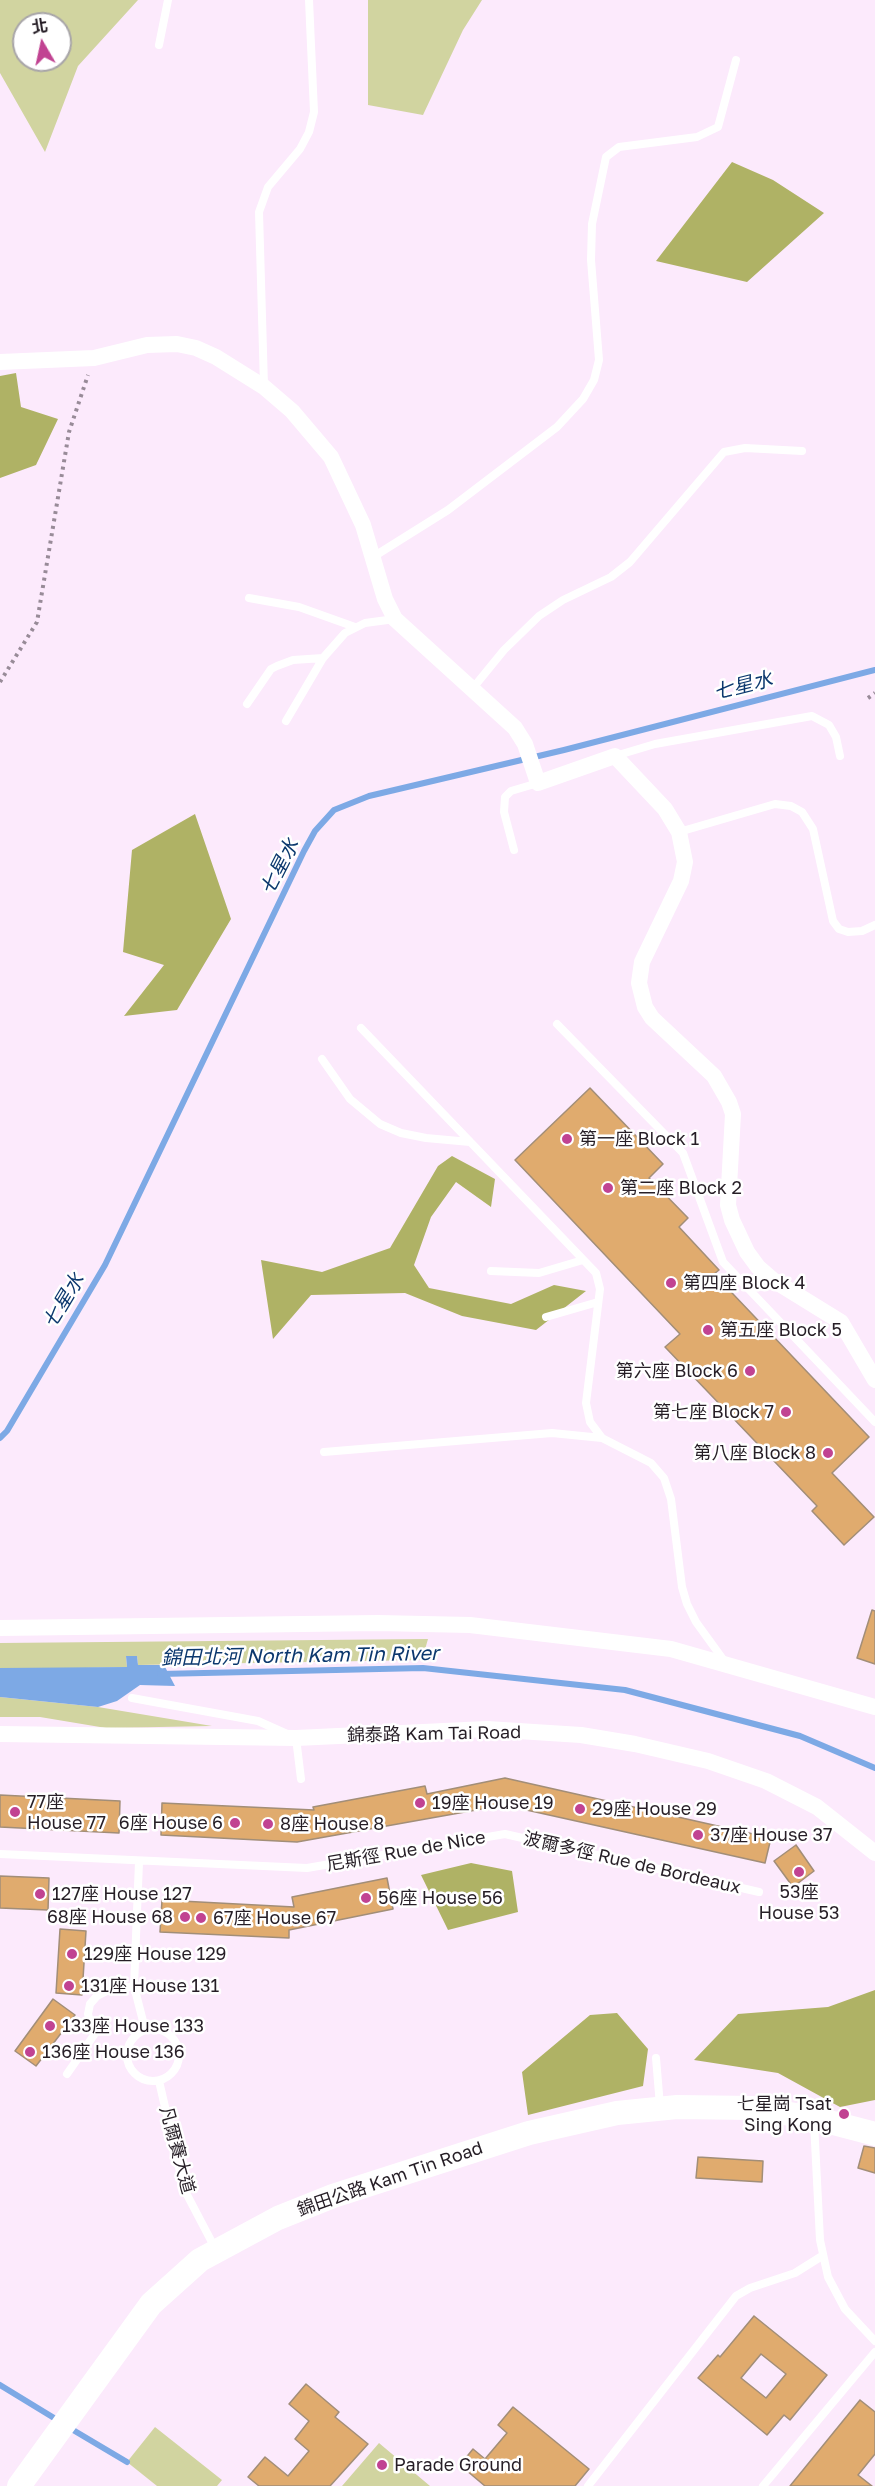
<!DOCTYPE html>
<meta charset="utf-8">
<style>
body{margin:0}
#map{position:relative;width:875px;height:2486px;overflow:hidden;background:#fceafc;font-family:"Golos Text","Noto Sans TC",sans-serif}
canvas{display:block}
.north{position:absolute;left:12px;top:12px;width:60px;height:60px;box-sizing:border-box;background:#fff;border:2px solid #a8a5a8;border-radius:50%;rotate:351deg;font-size:16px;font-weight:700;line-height:24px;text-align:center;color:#261e26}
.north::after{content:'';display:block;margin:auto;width:21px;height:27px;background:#c14392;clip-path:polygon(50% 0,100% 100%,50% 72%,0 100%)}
</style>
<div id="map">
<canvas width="875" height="2486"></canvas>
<div class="north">北</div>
</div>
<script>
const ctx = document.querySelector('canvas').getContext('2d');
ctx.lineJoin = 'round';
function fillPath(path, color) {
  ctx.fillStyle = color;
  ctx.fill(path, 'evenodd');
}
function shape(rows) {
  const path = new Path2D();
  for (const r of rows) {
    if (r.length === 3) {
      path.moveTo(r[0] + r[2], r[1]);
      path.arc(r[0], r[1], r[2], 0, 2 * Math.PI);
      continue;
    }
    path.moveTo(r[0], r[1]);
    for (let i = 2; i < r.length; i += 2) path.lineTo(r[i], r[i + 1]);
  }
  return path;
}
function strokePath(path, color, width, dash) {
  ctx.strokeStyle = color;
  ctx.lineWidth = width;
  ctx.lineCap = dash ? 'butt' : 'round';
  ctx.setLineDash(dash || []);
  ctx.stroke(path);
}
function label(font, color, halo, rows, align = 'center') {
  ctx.font = font + ' "Golos Text","Noto Sans TC",sans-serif';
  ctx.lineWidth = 5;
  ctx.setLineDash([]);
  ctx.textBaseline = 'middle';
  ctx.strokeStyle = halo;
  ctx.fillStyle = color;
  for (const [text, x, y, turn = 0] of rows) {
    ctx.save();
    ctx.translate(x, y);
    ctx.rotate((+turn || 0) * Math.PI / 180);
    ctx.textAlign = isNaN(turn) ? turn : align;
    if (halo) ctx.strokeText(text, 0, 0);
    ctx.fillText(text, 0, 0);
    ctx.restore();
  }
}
const green = shape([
 [0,0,138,0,78,66,45,152,0,73],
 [24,24,60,24,60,60,24,60],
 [368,0,482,0,463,30,423,115,368,105],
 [428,1639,422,1660,138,1665,137,1656,126,1656,127,1667,0,1670,0,1643],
 [0,1697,98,1707,212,1726,106,1728,40,1717,0,1717],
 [155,2427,222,2480,217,2486,157,2486,127,2462],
 [379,2443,430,2486,342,2486]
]);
const forest = shape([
 [732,162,773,180,824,213,747,282,656,261],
 [16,373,21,407,58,419,36,465,0,478,0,376],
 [195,814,231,919,177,1010,124,1016,164,965,123,952,132,850],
 [452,1156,495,1179,491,1207,456,1182,431,1217,414,1265,429,1288,511,1304,554,1285,586,1291,536,1330,462,1316,405,1293,311,1295,273,1339,261,1260,322,1272,390,1248,438,1166],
 [471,1863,512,1871,518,1912,448,1930,421,1875],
 [875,1990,875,2100,840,2107,778,2073,694,2060,738,2014,828,2007],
 [617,2013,648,2049,643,2086,528,2115,522,2072,590,2015]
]);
const water = shape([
 [126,1656,137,1656,138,1665,164,1665,175,1686,140,1685,117,1701,98,1707,0,1697,0,1668,127,1667]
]);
const stream = shape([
 [0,1438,7,1431,105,1265,304,851,315,831,334,810,369,796,564,750,875,670],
 [160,1674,423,1668,625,1690,800,1736,875,1768],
 [0,2385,59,2421],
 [68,2427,127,2462]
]);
const building = shape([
 [590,1088,663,1164,649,1178,688,1218,679,1227,719,1270,714,1274,869,1437,832,1473,874,1517,844,1545,812,1511,817,1506,665,1347,680,1334,515,1160,590,1088],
 [872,1610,875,1611,875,1664,857,1658,872,1610],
 [505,1778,771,1838,765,1863,504,1805,297,1842,161,1835,162,1803,314,1810,313,1807,425,1786,427,1794,505,1778],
 [0,1795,120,1801,119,1833,0,1827,0,1795],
 [796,1845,814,1871,793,1887,774,1861,796,1845],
 [0,1876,49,1878,48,1910,0,1908,0,1876],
 [387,1878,393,1909,289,1930,289,1938,160,1932,162,1900,294,1907,292,1897,387,1878],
 [60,1929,86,1931,82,1995,56,1993,60,1929],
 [53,1999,75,2015,36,2066,15,2051,53,1999],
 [864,2146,875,2148,875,2173,858,2168,864,2146],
 [698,2157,763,2161,762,2182,696,2178,698,2157],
 [754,2316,827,2375,790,2420,784,2415,767,2435,698,2378,718,2355,720,2357,754,2316],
 [761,2354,786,2374,766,2398,741,2378,761,2354],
 [306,2384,339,2412,335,2417,368,2444,330,2486,259,2486,248,2477,265,2457,288,2476,309,2451,295,2439,309,2421,289,2404,306,2384],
 [860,2400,875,2412,875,2454,858,2475,872,2486,790,2486,860,2400],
 [513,2407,589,2469,575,2486,485,2486,460,2465,473,2449,485,2459,507,2433,498,2425,513,2407]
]);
const path = shape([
 [0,682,37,622,69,432,88,375],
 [868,698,875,693]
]);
const lane = shape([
 [159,45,168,0],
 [264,386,259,212,268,187,300,149,309,132,314,112,309,0],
 [373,557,448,510,557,427,583,399,594,380,599,360,591,260,592,224,606,157,619,147,697,137,718,127,736,60],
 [249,598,299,607,355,627],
 [473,688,504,650,539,616,563,600,611,577,630,562,724,452,745,448,802,451],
 [247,704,271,669,277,666,293,660,323,658],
 [286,721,323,658,345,633,365,623,395,619],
 [615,756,655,744,812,716,829,725,836,737,840,756],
 [679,832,775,804,791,806,802,812,813,829,833,921,839,929,848,932,862,931,875,925],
 [514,850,504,812,505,797,511,791,538,783],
 [557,1024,683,1153,723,1262,875,1422],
 [361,1028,596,1273,600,1289,586,1403,590,1422,602,1438,651,1463,664,1478,671,1499,682,1587,687,1604,696,1622,725,1662],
 [322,1059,350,1099,380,1124,401,1133,426,1138,470,1142],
 [491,1271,539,1273,583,1260],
 [546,1317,598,1302],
 [324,1452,552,1433,602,1438],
 [132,1698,258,1721,296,1738,301,1779],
 [0,1854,307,1868,505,1834,759,1892],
 [139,1862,134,1986,145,2029],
 [153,2055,26],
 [656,2058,660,2106],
 [67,2074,94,2035,88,2014,90,2004,97,1996,107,1991,134,1986],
 [159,2081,184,2189,216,2250],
 [814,2122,820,2240,828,2277,845,2309,875,2341],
 [588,2486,736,2296,750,2288,795,2273,822,2256],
 [763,2486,875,2352]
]);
const street = shape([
 [0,362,94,358,147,345,177,344,196,348,216,357,264,387,292,411,331,457,363,525,385,599,395,619,515,728,525,744,538,783,615,756,665,809,679,832,685,862,681,881,642,962,639,983,645,1007,652,1018,714,1076,729,1102,733,1114,728,1205,732,1220,747,1252,758,1267,773,1280,841,1322,875,1380],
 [0,1628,378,1623,470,1625,671,1649,875,1707],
 [0,1734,296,1738,487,1729,581,1735,635,1744,708,1761,766,1781,817,1807,875,1853]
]);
const secondary = shape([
 [19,2486,151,2304,200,2260,278,2218,333,2196,529,2133,617,2113,677,2107,754,2108,814,2118,875,2134]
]);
const markers = [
 [567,1139,6,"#c14392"],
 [608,1188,6,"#c14392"],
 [671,1283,6,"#c14392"],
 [708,1330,6,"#c14392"],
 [750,1371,6,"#c14392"],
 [786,1412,6,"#c14392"],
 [828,1453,6,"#c14392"],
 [420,1803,6,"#c14392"],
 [580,1809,6,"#c14392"],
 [15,1812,6,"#c14392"],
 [235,1823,6,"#c14392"],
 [268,1824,6,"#c14392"],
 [698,1835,6,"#c14392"],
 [799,1872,6,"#c14392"],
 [40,1894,6,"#c14392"],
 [366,1898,6,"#c14392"],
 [185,1917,6,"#c14392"],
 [201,1918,6,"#c14392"],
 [72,1954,6,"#c14392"],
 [69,1986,6,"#c14392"],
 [50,2026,6,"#c14392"],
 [30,2052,6,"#c14392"],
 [844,2114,6,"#c14392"],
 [382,2465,6,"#c14392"]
];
const poiNames = [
 ["第一座 Block 1",579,1139],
 ["第二座 Block 2",620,1188],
 ["第四座 Block 4",683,1283],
 ["第五座 Block 5",720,1330],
 ["第六座 Block 6",738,1371,"right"],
 ["第七座 Block 7",774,1412,"right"],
 ["第八座 Block 8",816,1453,"right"],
 ["77座",27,1802],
 ["House 77",27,1823],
 ["19座 House 19",432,1803],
 ["29座 House 29",592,1809],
 ["6座 House 6",223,1823,"right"],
 ["8座 House 8",280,1824],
 ["37座 House 37",710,1835],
 ["53座",799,1892,"center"],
 ["House 53",799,1913,"center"],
 ["127座 House 127",52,1894],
 ["56座 House 56",378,1898],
 ["68座 House 68",173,1917,"right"],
 ["67座 House 67",213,1918],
 ["129座 House 129",84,1954],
 ["131座 House 131",81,1986],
 ["133座 House 133",62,2026],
 ["136座 House 136",42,2052],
 ["七星崗 Tsat",832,2104,"right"],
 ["Sing Kong",832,2125,"right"],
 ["Parade Ground",394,2465]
];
const streetNames = [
 ["錦泰路 Kam Tai Road",434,1734,-1],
 ["尼斯徑 Rue de Nice",406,1851,-10],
 ["波爾多徑 Rue de Bordeaux",632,1863,13],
 ["凡爾賽大道",177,2150,75],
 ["錦田公路 Kam Tin Road",390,2179,-19]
];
const waterNames = [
 ["七星水",743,686,-14],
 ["七星水",280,867,-63],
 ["七星水",64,1301,-59],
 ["錦田北河 North Kam Tin River",300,1656,-1]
];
fillPath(green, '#d1d4a0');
fillPath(forest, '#afb265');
fillPath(water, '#7da9e5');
strokePath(stream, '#7da9e5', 6);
fillPath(building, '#e0ab6e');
strokePath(building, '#a28e78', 1.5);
strokePath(path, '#988b98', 4, [3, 4.5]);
strokePath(lane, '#fff', 8);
strokePath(street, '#fff', 16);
strokePath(secondary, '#fff', 24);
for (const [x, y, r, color] of markers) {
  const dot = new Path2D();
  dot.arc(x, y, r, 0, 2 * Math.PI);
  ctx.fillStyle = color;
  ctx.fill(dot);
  strokePath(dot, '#fff', 2);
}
label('18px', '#261e26', '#fff', poiNames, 'left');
label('18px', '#261e26', '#fff', streetNames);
label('italic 20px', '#0c386e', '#fff', waterNames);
</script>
